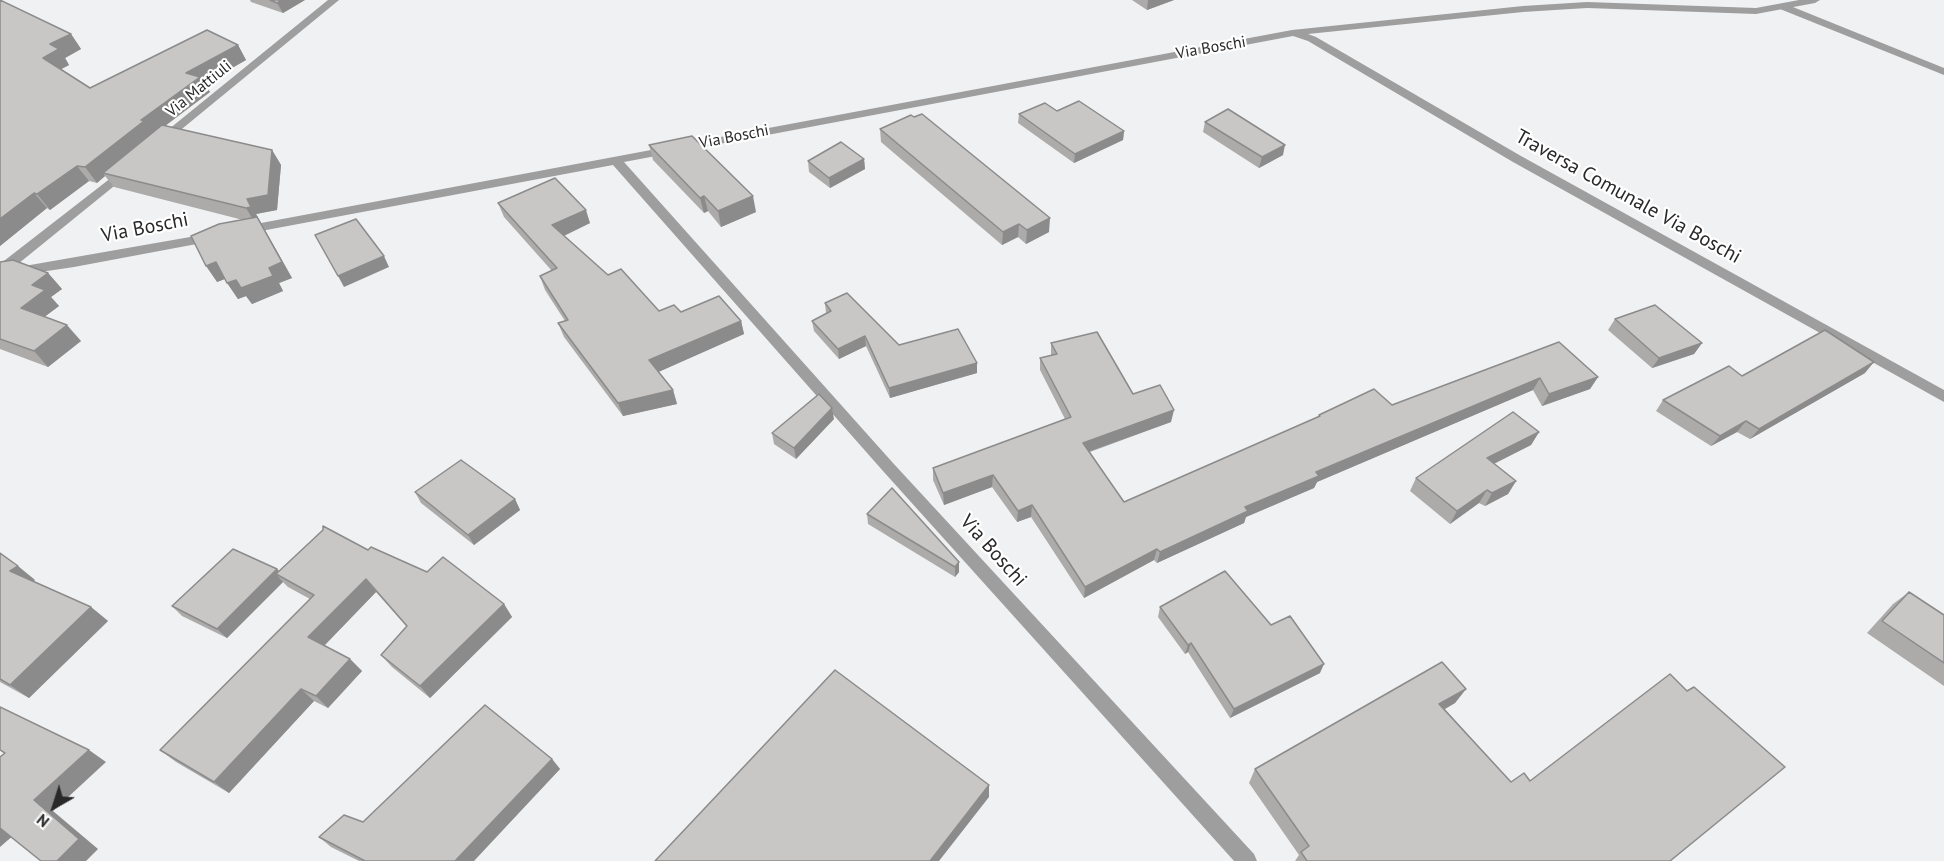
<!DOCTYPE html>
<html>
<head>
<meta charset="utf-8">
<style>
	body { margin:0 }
	#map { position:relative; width:1944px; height:861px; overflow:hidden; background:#f0f1f2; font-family:"PT Sans",sans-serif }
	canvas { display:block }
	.north { position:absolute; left:24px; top:777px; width:60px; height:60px; -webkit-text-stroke:4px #fff; paint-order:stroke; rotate:219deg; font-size:16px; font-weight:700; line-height:24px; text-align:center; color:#292929 }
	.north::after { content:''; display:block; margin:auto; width:21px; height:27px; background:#292929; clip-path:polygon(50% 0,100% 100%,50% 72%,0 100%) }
</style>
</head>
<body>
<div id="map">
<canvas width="1944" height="861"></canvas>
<div class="north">N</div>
</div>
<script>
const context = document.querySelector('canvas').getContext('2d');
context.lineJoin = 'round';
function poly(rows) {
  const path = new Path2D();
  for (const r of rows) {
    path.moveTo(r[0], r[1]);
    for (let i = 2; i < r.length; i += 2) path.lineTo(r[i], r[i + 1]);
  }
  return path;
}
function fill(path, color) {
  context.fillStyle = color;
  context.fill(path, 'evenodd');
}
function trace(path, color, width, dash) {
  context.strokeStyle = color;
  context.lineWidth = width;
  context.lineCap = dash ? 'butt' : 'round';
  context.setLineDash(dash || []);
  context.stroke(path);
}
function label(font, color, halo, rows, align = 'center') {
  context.font = font + ' "PT Sans",sans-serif';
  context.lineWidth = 4.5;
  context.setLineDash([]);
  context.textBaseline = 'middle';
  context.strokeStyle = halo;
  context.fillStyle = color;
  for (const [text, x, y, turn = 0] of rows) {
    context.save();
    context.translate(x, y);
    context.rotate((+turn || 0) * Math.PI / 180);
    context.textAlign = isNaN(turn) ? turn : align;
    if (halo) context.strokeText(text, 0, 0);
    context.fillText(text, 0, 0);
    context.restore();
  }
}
const lane = poly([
	[1780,5,1788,5,1944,68,1944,75,1780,9,1780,5]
]);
const street = poly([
	[328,0,339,0,166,142,158,142,158,138,328,0],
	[1799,0,1820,0,1815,3,1756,14,1587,8,1523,12,1308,34,1316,37,1521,156,1944,390,1944,402,1513,162,1308,41,1293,36,624,162,893,463,1254,854,1257,861,1234,861,883,471,613,165,245,234,239,230,245,226,1292,30,1523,6,1587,2,1756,8,1799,0],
	[125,167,131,171,129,174,13,268,213,233,218,234,219,237,218,240,74,267,0,278,0,264,125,167]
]);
const wall = poly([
	[0,0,71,34,81,49,65,58,69,65,61,69,90,88,238,45,246,60,204,84,210,92,164,126,272,150,281,165,277,210,256,214,292,278,279,283,283,291,252,304,246,296,238,299,225,279,217,282,243,220,114,187,105,176,97,183,89,181,50,210,47,208,0,246],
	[250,0,305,0,283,13,251,2],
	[1132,0,1174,0,1147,10],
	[1057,111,1124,131,1123,140,1074,163,1018,123,1019,114],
	[1205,122,1283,155,1259,168,1203,132],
	[880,129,1049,232,1026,244,1018,237,1002,245,881,142],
	[649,145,756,212,721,227,708,211,704,213,653,160],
	[864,159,865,169,830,188,809,172,808,161],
	[498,203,590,223,564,236,608,275,659,311,681,312,741,321,744,334,658,372,673,390,677,404,623,416,564,337,558,323,565,321,545,290,540,276,552,271,504,217],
	[0,262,48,273,62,289,51,297,59,306,44,317,81,341,48,367,0,349],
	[825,303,899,345,977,373,890,398,866,346,839,359,814,331,812,321,826,313],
	[1615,319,1702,343,1694,354,1652,368,1608,330],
	[1559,342,1598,377,1590,389,1542,406,1533,390,1317,482,1314,488,1246,517,1244,523,1157,563,1154,560,1084,598,1031,517,1017,522,992,487,944,505,933,480,933,468,1065,419,1040,370,1040,358,1051,356,1051,343,1133,394,1171,422,1090,452,1124,502,1318,417,1319,415,1392,405],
	[1865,373,1750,439,1737,432,1711,446,1656,411,1663,400,1742,376],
	[834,419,796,459,774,444,772,433],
	[1539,432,1531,445,1494,464,1516,481,1508,494,1485,506,1479,503,1450,524,1410,491,1416,478],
	[415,492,515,499,520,510,474,545,421,503],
	[867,514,959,562,959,572,955,577,868,524],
	[368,550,427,572,504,604,512,617,430,698,392,667,381,655,407,627,376,592,324,646,350,659,362,671,328,708,314,701,229,793,176,762,160,750,310,599,288,587,283,582,227,638,182,616,172,606,277,569,279,571],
	[0,553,35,580,33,581,91,607,108,621,29,698,0,682],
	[1909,592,1944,615,1944,686,1867,633,1893,604],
	[1160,607,1271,625,1320,673,1230,718,1188,652,1185,654,1158,617],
	[1466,689,1455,703,1445,709,1511,782,1530,781,1670,861,1295,861,1299,855,1249,783,1255,769],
	[552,759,560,769,473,861,359,861,331,847,319,837]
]);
const shadedWall = poly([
	[282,0,305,0,283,13,277,3],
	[1148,0,1174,0,1147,10],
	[71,34,81,49,65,58,69,65,54,73,43,58,50,44],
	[238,45,246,60,204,84,210,92,103,173,105,176,97,183,85,167,141,120,186,73],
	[1124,131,1123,140,1074,163,1075,154],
	[1285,145,1283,155,1259,168,1262,157],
	[272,150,281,165,277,210,256,214,292,278,279,283,283,291,252,304,246,296,238,299,227,283,269,268,255,223,246,208,247,199],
	[864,159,865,169,830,188,829,178],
	[77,166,89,181,50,210,37,194],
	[34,193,47,208,0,246,0,219],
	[704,196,708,211,704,213,700,198],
	[753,196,756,212,721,227,718,211],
	[586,210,590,223,557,239,552,225],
	[1050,218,1049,232,1026,244,1027,230],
	[1019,224,1018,237,1002,245,1003,232],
	[384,256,389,267,344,287,338,276],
	[216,262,227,278,217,282,206,266],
	[48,273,62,289,51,297,59,306,35,324,21,308,32,285],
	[741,321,744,334,654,374,649,360],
	[67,325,81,341,48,367,34,351],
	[865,336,866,346,839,359,838,349],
	[1702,343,1694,354,1652,368,1659,358],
	[1874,362,1865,373,1750,439,1759,429],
	[977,363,977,373,890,398,889,388],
	[1598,377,1590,389,1542,406,1549,394],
	[1540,378,1533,390,1317,482,1314,488,1246,517,1244,523,1157,563,1160,552,1245,507,1316,472],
	[673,390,677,404,623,416,618,403],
	[832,408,834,419,796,459,794,448],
	[1174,410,1171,422,1082,454,1083,443],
	[1746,421,1737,432,1711,446,1720,436],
	[1539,432,1531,445,1479,471,1487,458],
	[993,475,992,487,944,505,943,493],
	[1516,481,1508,494,1485,506,1492,493],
	[1487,490,1479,503,1450,524,1457,511],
	[515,499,520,510,474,545,468,535],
	[1032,505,1031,517,1017,522,1018,511],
	[1157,549,1154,560,1084,598,1085,587],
	[959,562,959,572,955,577,955,567],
	[18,566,35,580,28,586,10,571],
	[277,569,286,579,276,574,283,582,227,638,217,629],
	[366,579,376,592,320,650,308,637],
	[504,604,512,617,430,698,420,686],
	[91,607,108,621,29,698,10,685],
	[1191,643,1188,652,1185,654,1188,645],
	[350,659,362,671,328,708,316,696],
	[1324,664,1320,673,1230,718,1234,709],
	[301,689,314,701,229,793,214,782],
	[1466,689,1455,703,1429,718,1439,704],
	[89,750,106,762,53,811,98,849,86,861,57,861,34,800],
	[552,759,560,769,474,861,455,861],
	[989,785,989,797,939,861,930,861],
	[0,826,15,834,0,847]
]);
const building = poly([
	[0,0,71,34,50,44,59,49,43,58,90,88,207,30,238,45,186,73,200,77,141,120,144,121,85,167,77,166,37,194,34,193,0,219,0,0],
	[270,0,282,0,277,3,270,0],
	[1079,101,1124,131,1075,154,1019,114,1045,103,1057,111,1079,101],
	[1228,109,1285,145,1262,157,1205,122,1228,109],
	[922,114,1050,218,1027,230,1019,224,1003,232,880,129,911,115,914,117,922,114],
	[162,125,272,150,268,195,247,199,251,207,246,208,103,173,162,125],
	[692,136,753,196,718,211,704,196,700,198,649,145,692,136],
	[841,142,864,159,829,178,808,161,841,142],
	[555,178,586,210,552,225,608,275,621,269,659,311,674,305,681,312,719,296,741,321,649,360,673,390,618,403,558,323,568,320,540,276,557,268,498,203,555,178],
	[257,217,282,262,269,268,273,276,241,288,236,280,227,283,216,262,206,266,191,236,219,224,257,217],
	[356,219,384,256,338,276,315,235,356,219],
	[13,260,48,273,32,285,45,290,21,308,67,325,34,351,0,339,0,262,13,260],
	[847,293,899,345,958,329,977,363,889,388,865,336,838,349,812,321,831,311,825,303,847,293],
	[1655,305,1702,343,1659,358,1615,319,1655,305],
	[1825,330,1874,362,1759,429,1746,421,1720,436,1663,400,1729,366,1742,376,1825,330],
	[1097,332,1133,394,1160,385,1174,410,1083,443,1124,502,1320,416,1319,415,1374,389,1392,405,1559,342,1598,377,1549,394,1540,378,1316,472,1319,476,1245,507,1248,511,1160,552,1157,549,1085,587,1032,505,1018,511,993,475,943,493,933,468,1071,417,1040,358,1057,354,1051,343,1097,332],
	[819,394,832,408,794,448,772,433,819,394],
	[1513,412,1539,432,1487,458,1516,481,1492,493,1487,490,1457,511,1416,478,1513,412],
	[461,460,515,499,468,535,415,492,461,460],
	[892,488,959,562,955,567,867,514,892,488],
	[323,526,368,550,371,547,427,572,443,557,504,604,420,686,381,655,407,626,366,579,308,637,350,659,316,696,301,689,214,782,160,750,314,595,276,574,323,530,323,526],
	[233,549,277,569,217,629,172,606,233,549],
	[0,553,18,566,10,571,91,607,10,685,0,679,0,553],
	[1225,571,1271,625,1290,616,1324,664,1234,709,1191,643,1188,645,1160,607,1225,571],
	[1909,592,1944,615,1944,663,1882,621,1909,592],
	[1442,662,1466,689,1439,704,1511,782,1524,773,1530,781,1670,674,1687,691,1694,687,1785,767,1670,861,1307,861,1301,852,1309,846,1255,769,1442,662],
	[835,670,989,785,930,861,655,861,835,670],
	[485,705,552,759,455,861,365,861,319,837,344,815,363,822,485,705],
	[0,707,89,750,34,800,79,839,57,861,41,861,0,828,0,757,5,753,0,750,0,707]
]);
const farStreetnames = [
	["Via Boschi",1211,48,-10],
	["Via Mattiuli",199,89,-39],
	["Via Boschi",734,137,-11]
];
const streetNames = [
	["Traversa Comunale Via Boschi",1628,197,29],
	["Via Boschi",145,228,-11],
	["Via Boschi",993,551,48]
];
fill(lane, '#9e9e9f');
fill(street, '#9e9e9f');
fill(wall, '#acabaa');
fill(shadedWall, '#8c8b8b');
fill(building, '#c8c7c6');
trace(building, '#8c8b8b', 1.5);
label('16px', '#292929', '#fff', farStreetnames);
label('20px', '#292929', '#fff', streetNames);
</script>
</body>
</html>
